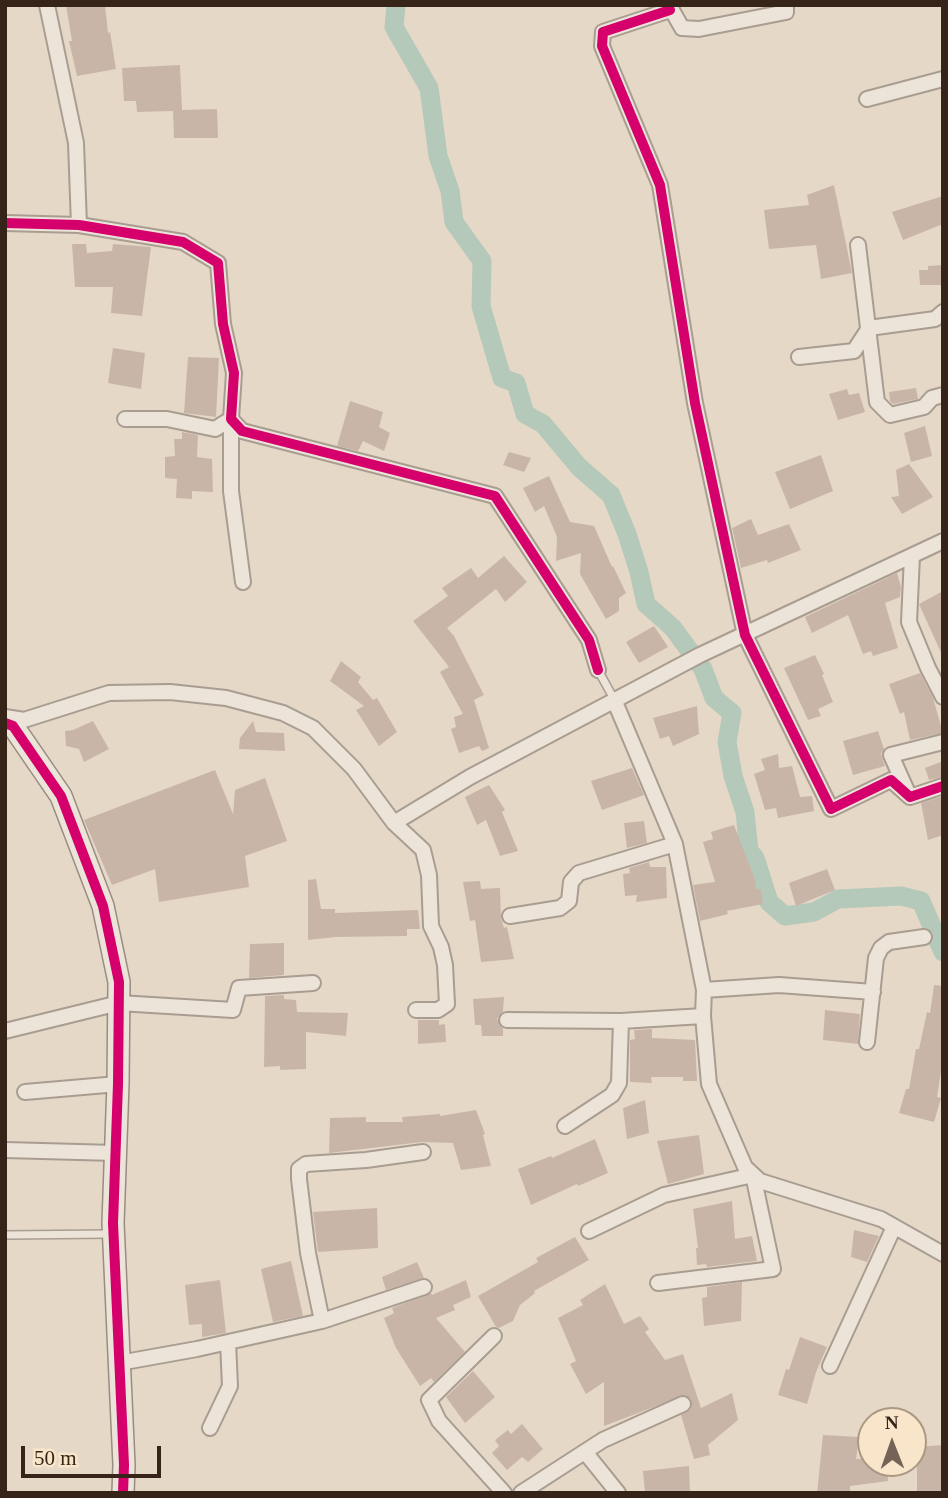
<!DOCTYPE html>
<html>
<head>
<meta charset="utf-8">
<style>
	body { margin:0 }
	#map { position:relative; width:948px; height:1498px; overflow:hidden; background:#e5d8c7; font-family:"Times New Roman",serif }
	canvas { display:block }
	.frame { position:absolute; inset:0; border:7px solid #372419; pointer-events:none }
	.north { position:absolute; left:857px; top:1407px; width:70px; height:70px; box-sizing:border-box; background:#f9e5ca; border:2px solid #ab9883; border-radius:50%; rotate:359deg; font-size:19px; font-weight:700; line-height:28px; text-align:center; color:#372419 }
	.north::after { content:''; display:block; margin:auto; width:24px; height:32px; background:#746356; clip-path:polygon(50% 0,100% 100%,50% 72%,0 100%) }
	.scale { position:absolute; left:21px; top:1446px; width:140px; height:32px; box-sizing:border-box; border:4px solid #372419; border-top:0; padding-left:9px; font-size:21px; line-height:24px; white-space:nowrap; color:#372419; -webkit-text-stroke:5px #f9e5ca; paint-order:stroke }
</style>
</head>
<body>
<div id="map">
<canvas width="948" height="1498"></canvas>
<div class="frame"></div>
<div class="north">N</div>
<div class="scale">50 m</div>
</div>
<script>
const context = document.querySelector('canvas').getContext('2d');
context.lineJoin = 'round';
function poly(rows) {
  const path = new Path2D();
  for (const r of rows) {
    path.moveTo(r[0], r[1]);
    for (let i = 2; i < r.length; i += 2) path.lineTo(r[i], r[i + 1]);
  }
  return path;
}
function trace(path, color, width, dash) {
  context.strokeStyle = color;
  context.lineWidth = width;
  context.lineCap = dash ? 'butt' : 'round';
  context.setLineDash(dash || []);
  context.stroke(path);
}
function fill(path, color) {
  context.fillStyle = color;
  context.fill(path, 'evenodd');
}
const canal = poly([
	[396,5,394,27,429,88,438,156,450,191,454,222,482,261,481,306,502,378,516,383,525,414,543,424,579,467,611,495,627,534,639,572,646,604,673,628,703,669,714,698,732,713,727,742,733,776,745,812,749,851,755,858,769,902,785,916,814,912,838,899,901,896,921,901,943,952]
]);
const building = poly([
	[66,5,105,5,108,33,110,32,116,69,77,76,69,41,72,41],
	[180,65,182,110,217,109,218,138,174,138,173,111,137,112,136,101,124,101,122,68],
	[834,185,852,273,821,279,816,245,769,249,764,210,809,205,807,195],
	[943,196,943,224,903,240,892,212],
	[72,244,86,244,87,253,112,251,113,244,151,247,142,316,111,313,113,287,75,287],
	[943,265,943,285,920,285,919,270,928,270,928,266],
	[113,348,145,353,141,389,108,383],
	[188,357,219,358,216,417,184,413],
	[916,388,918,399,893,404,890,401,889,392],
	[847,389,849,395,859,393,865,412,838,420,829,394],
	[350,401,383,412,379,427,390,433,384,451,363,441,358,451,337,446],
	[925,426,932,456,911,462,904,433],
	[182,432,198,435,197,457,212,459,213,492,192,491,192,499,176,498,177,479,165,478,165,457,175,456,174,439,182,439],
	[509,452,531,458,524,472,503,465],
	[821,455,833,491,790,509,775,472],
	[909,464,933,497,902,514,891,497,899,496,896,470],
	[549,476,570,522,594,526,612,567,613,566,626,593,619,598,619,611,606,619,580,574,581,553,556,561,557,537,544,506,535,512,523,488],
	[751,519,758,535,789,524,801,550,768,563,767,560,741,568,732,528],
	[504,556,527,582,505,602,496,589,447,628,454,636,484,695,474,700,489,748,482,751,479,746,459,753,451,729,456,727,454,717,463,714,440,672,449,667,413,621,448,596,442,588,471,568,478,578],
	[897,573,901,587,900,597,885,603,898,648,873,656,871,651,863,654,848,615,812,633,805,617],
	[943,591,943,657,919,604],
	[654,626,668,647,639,663,626,642],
	[815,655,824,674,822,675,833,702,818,709,821,716,808,720,784,668],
	[341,661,361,677,358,682,373,700,377,698,397,732,379,746,356,710,364,706,330,681],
	[920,673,933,698,943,733,910,740,904,712,900,714,889,684],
	[697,706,699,734,673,746,669,736,660,739,653,718],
	[93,721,109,749,84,762,79,749,66,746,65,731,73,730],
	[253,721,256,732,284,733,285,751,239,749,240,738],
	[878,731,884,749,881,754,885,766,853,775,843,741],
	[778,754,779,768,792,766,800,797,812,796,814,811,778,818,776,808,765,810,754,774,765,770,761,759],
	[943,761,943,777,929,780,925,768],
	[632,768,644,795,602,810,591,781],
	[215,770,233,814,235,790,265,778,287,841,245,856,249,887,159,902,155,869,112,885,84,820],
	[489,785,505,810,502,812,518,851,500,856,486,820,477,825,465,797],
	[943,796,943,835,928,840,921,803],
	[644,821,647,843,627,848,624,823],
	[734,825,755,880,756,890,761,889,763,904,727,911,728,914,700,921,693,885,715,882,703,842,713,839,711,832],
	[649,862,650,867,666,867,667,898,636,902,637,895,625,896,623,874,630,873,629,868],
	[827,869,835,890,796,906,789,883],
	[316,879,321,909,335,909,335,913,418,910,420,929,407,929,407,936,336,937,308,940,308,880],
	[480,881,481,889,500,888,501,918,504,928,507,927,514,959,481,962,475,920,470,921,463,882],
	[284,943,284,975,249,978,250,944],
	[934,985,943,986,943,1059,937,1097,941,1098,934,1122,899,1113,906,1089,909,1089,916,1049,919,1049,927,1012,930,1013],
	[284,995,284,999,296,1000,297,1012,348,1013,346,1036,306,1032,306,1069,280,1070,280,1066,264,1067,265,996],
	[504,997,503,1011,497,1019,503,1029,503,1036,482,1036,481,1025,475,1025,473,999],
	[825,1010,860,1014,858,1044,823,1040],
	[418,1020,439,1020,439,1025,445,1024,446,1042,418,1044],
	[652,1029,652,1038,695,1040,697,1081,683,1081,683,1077,651,1077,652,1083,630,1082,630,1040,635,1039,634,1030],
	[645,1100,649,1133,627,1139,623,1108],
	[476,1110,485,1134,483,1135,491,1166,461,1170,453,1143,422,1142,329,1153,330,1118,366,1117,366,1122,403,1122,402,1117,440,1114,440,1116],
	[699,1135,704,1174,668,1184,657,1141],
	[595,1139,608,1173,578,1186,577,1184,531,1205,518,1169,551,1156,552,1158],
	[732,1201,735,1239,752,1236,757,1261,707,1267,706,1264,697,1265,696,1248,698,1248,693,1209],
	[377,1208,378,1248,318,1252,313,1212],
	[854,1230,879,1236,867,1262,851,1257],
	[575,1237,589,1260,534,1291,535,1293,520,1305,513,1321,499,1328,496,1327,478,1296,538,1262,536,1258],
	[291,1261,303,1316,273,1322,261,1269],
	[417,1262,424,1278,386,1290,382,1277],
	[220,1280,226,1333,202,1337,202,1324,189,1325,185,1285],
	[466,1280,471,1297,453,1305,455,1310,436,1318,465,1352,434,1382,431,1378,420,1386,396,1348,384,1318,394,1313,392,1308,431,1293,432,1295],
	[742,1282,741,1321,704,1326,702,1298,707,1297,707,1287],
	[605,1284,624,1324,640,1316,649,1329,645,1332,665,1360,683,1354,701,1408,732,1393,738,1420,708,1445,710,1455,694,1459,681,1415,690,1410,692,1406,691,1399,685,1395,604,1426,604,1382,586,1394,570,1364,576,1361,558,1318,583,1305,580,1300],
	[800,1337,827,1347,816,1372,807,1404,778,1395,786,1369,789,1370],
	[473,1371,495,1397,465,1423,446,1397],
	[522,1424,543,1449,528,1462,522,1457,507,1470,492,1453,499,1446,495,1440,508,1430,511,1434],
	[823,1435,859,1437,856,1459,871,1458,871,1463,887,1463,888,1481,850,1486,850,1493,817,1493],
	[943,1445,943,1493,917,1493,917,1447],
	[689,1466,690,1493,645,1493,643,1471]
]);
const lane = poly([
	[598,670,615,701],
	[5,1235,110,1234]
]);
const street = poly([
	[47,5,76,143,79,225],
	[669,5,682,28,699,29,786,12,786,5],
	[670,10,603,32,602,46,660,185,695,403,745,635,831,809,891,780,910,797,943,786],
	[867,99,943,79],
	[5,223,79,225,183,242,218,263,223,324,234,373,231,419,242,431,495,496,589,640,598,670],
	[858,245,877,402,890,415,924,407,932,398,943,395],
	[799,357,854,351,869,328,935,319,943,312],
	[125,419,167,419,215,429,231,419],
	[231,419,231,491,243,582],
	[912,556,909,622,928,668,943,697],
	[615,702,675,844,704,990,703,1016,709,1084,745,1167,760,1181,881,1219,943,1254],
	[5,717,24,720,109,693,170,692,226,698,283,713,313,728,354,769,394,823,423,850,429,875,431,926,441,947,445,965,447,1004,438,1010,416,1010],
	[907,791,891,755,943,742],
	[394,823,470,777,700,655,943,541],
	[510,916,560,908,569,901,571,882,579,873,675,844],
	[704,990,779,985,873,992],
	[507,1020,621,1021,703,1016],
	[5,1031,119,1003,233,1010,239,988,313,983],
	[867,1042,876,958,881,948,889,942,924,937],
	[25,1092,118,1084],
	[565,1126,612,1095,619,1083,621,1021],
	[5,1150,115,1153],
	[589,1231,664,1195,753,1175,773,1269,658,1283],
	[322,1321,308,1253,299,1179,299,1169,306,1164,366,1160,423,1152],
	[494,1336,429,1400,439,1421,504,1493],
	[119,1363,197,1349,322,1321,424,1287],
	[830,1366,894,1227],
	[210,1428,230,1386,228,1342],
	[585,1452,618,1493],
	[521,1493,603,1440,683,1404]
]);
const secondary = poly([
	[5,723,13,726,61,796,103,906,119,982,118,1084,113,1223,124,1465,123,1493]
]);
const cycleway = poly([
	[670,10,603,32,602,46,660,185,695,403,745,635,831,809,891,780,910,797,943,786],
	[5,223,79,225,183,242,218,263,223,324,234,373,231,419,242,431,495,496,589,640,598,670],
	[5,723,13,726,61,796,103,906,119,982,118,1084,113,1223,124,1465,123,1493]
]);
trace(canal, '#b4c9b9', 19);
fill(building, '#c9b5a8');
trace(lane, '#a99d91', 10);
trace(street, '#a99d91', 18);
trace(secondary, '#998c81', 24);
trace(lane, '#ece4d9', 7);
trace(street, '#ece4d9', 14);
trace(secondary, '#ece4d9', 21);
trace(cycleway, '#d6006c', 10);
</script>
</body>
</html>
